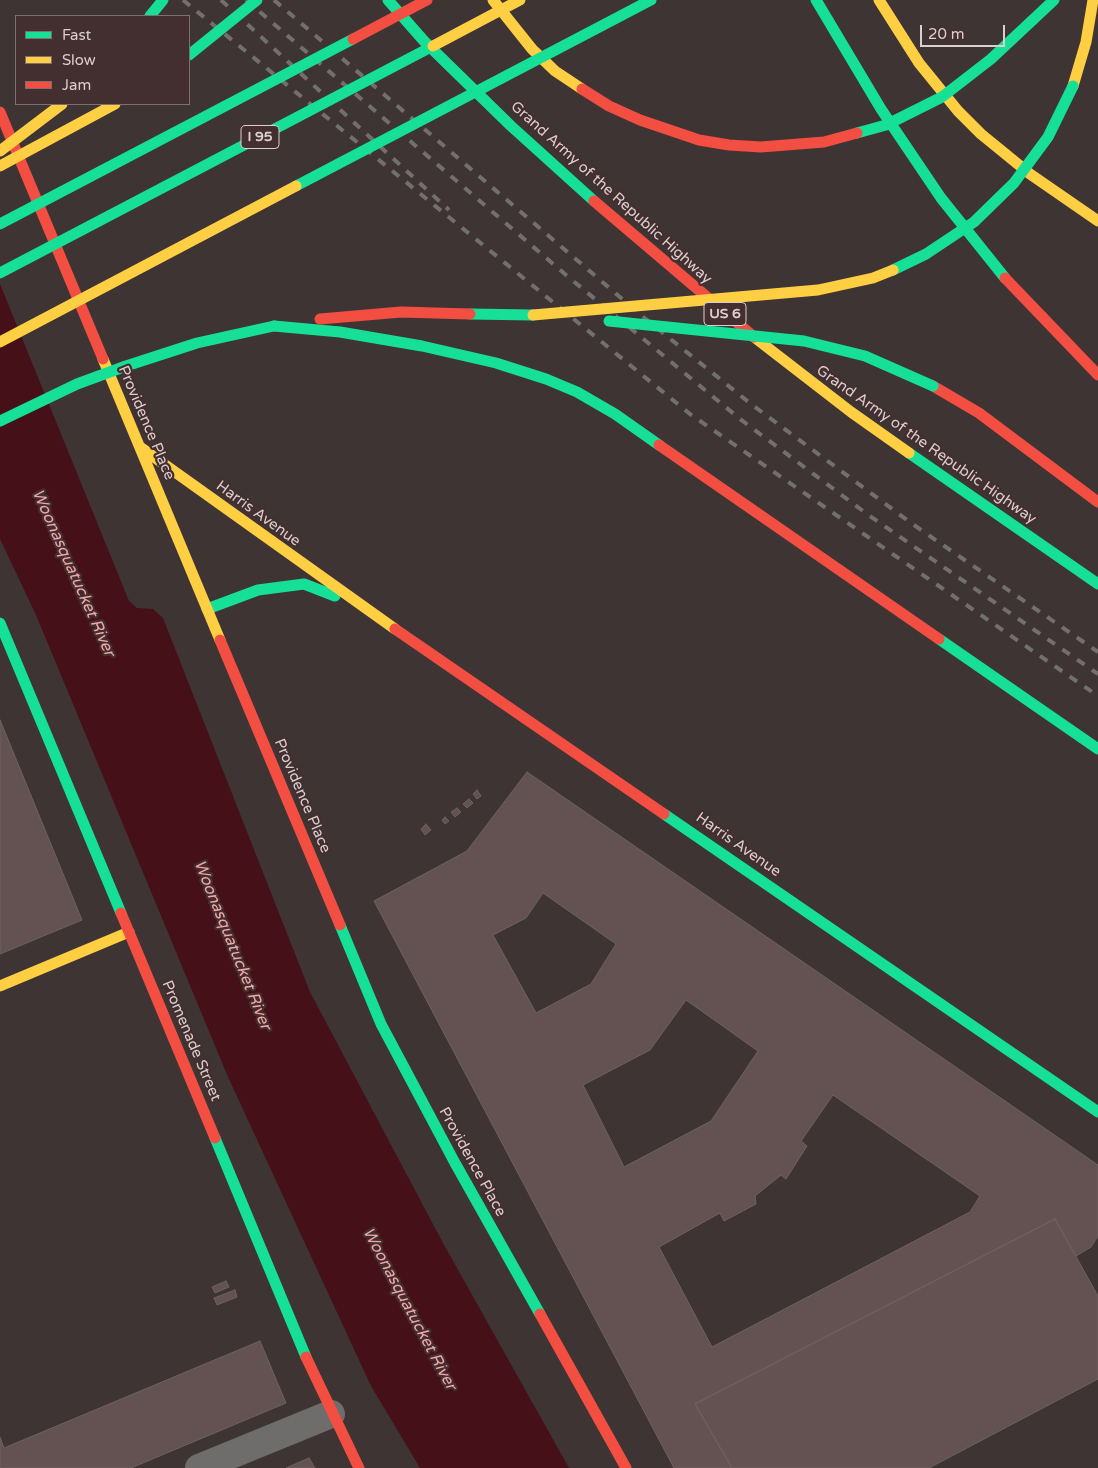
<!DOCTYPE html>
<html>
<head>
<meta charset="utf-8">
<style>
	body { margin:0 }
	#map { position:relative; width:1098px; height:1468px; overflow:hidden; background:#3f3434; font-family:"Varela Round",sans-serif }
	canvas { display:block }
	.legend { position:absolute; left:15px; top:15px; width:175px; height:90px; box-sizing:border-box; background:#442f30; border:1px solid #816f6f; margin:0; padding:6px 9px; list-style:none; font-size:15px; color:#dccece }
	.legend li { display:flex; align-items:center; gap:10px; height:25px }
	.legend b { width:25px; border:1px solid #816f6f }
	.scale { position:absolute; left:920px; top:25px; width:85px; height:22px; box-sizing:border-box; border:2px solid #dccece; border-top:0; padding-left:6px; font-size:15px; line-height:18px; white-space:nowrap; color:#dccece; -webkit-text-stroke:4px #442f30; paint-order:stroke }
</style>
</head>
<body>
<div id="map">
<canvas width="1098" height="1468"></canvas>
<ul class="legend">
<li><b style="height:6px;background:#16e098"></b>Fast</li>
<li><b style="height:6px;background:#ffcf43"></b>Slow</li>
<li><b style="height:6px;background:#f24e42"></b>Jam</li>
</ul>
<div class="scale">20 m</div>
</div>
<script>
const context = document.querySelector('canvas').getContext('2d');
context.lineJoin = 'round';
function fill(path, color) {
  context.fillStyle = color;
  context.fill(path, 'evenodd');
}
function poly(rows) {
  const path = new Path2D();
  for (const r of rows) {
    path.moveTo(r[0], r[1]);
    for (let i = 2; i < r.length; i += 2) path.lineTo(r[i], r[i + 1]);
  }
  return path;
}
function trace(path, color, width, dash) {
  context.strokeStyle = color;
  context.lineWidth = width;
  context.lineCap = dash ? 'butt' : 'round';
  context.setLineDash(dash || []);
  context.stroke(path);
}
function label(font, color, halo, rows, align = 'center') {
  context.font = font + ' "Varela Round",sans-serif';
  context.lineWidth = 4.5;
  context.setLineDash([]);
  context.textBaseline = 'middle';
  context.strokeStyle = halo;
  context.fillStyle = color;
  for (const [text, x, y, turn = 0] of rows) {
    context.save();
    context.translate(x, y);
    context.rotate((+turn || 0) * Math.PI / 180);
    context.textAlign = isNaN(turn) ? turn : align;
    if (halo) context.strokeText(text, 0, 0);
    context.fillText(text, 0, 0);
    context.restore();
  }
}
const water = poly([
	[0,284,129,601,137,608,153,609,163,618,310,992,443,1243,569,1468,420,1468,371,1386,228,1077,36,615,0,539]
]);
const building = poly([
	[0,720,82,920,0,954,0,720],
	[527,772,1098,1165,1098,1236,1091,1247,1076,1256,1055,1219,695,1404,732,1468,674,1468,374,901,467,851,527,772],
	[543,893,616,944,591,984,536,1013,493,935,526,918,543,893],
	[686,1000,758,1051,711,1121,624,1167,583,1085,650,1050,686,1000],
	[833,1095,980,1196,970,1212,712,1347,659,1247,720,1213,724,1221,756,1204,755,1196,781,1175,786,1179,807,1146,801,1141,833,1095],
	[477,790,481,796,477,799,473,794,477,790],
	[469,799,473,803,467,808,463,804,469,799],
	[457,808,461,812,455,817,451,812,457,808],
	[445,817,449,821,445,824,442,820,445,817],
	[426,824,431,830,425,835,421,829,426,824],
	[1055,1219,1098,1296,1098,1379,929,1468,732,1468,695,1404,1055,1219],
	[226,1281,229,1287,215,1293,212,1287,226,1281],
	[235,1290,237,1297,217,1305,214,1298,235,1290],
	[260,1341,286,1403,131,1468,0,1468,0,1437,4,1448,260,1341],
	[309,1458,315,1468,286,1468,309,1458]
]);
const street = poly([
	[199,1468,331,1414]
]);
const fast = poly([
	[388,0,424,41,511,126,594,201],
	[816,0,881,109,941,198,1005,278],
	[150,16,163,0],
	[470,314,533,315],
	[274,326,340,332,422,346,496,363,546,379,577,392,615,414,659,445],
	[909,453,1098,584],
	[207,609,258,590,304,584,335,596],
	[0,623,121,913],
	[939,639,1098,749],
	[664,814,1098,1112],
	[340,925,381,1024,455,1163,540,1314],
	[215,1138,306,1357]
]);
const slow = poly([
	[493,0,532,49,555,71,582,89],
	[879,0,919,63,958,111,981,134,1030,174,1098,221],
	[1073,86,1086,42,1093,0],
	[754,337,851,412,909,453],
	[103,359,220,640],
	[140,447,395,629],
	[0,986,129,932]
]);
const jam = poly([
	[0,112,103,359],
	[594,201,754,337],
	[1005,278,1098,375],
	[320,319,401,312,470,314],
	[933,386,979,413,1098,502],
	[659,445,939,639],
	[395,629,664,814],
	[220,640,340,925],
	[121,913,215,1138],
	[540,1314,626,1468],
	[306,1357,359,1468]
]);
const rail = poly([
	[183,0,690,414,1098,696],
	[221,0,449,210],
	[246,0,566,275,740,419,867,514,1098,674],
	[274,0,642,316,751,404,911,523,1098,652]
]);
const fastBridge = poly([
	[189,55,257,0],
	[857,133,886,125,942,97,991,59,1054,0],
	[296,186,651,0],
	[0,224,353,39],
	[893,270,926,254,974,222,1014,183,1048,137,1073,86],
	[0,273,433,46],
	[609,321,804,341,865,356,933,386],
	[0,421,77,384,126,366,197,343,274,326]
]);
const slowBridge = poly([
	[433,46,520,0],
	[0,151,62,104],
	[0,166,115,104],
	[533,315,818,290,873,278,893,270],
	[0,342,296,186]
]);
const jamBridge = poly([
	[353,39,427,0],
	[582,89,609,106,640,120,699,140,729,145,761,147,824,142,857,133]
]);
const shields = [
	[260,137,38],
	[725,314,42]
];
const shieldNames = [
	["I 95",260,137],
	["US 6",725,314]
];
const streetNames = [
	["Grand Army of the Republic Highway",611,193,42],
	["Providence Place",146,423,67],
	["Grand Army of the Republic Highway",926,445,35],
	["Harris Avenue",258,514,36],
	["Providence Place",302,796,67],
	["Harris Avenue",738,845,35],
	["Promenade Street",191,1041,67],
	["Providence Place",472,1162,61]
];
const waterNames = [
	["Woonasquatucket River",73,573,66],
	["Woonasquatucket River",232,945,68],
	["Woonasquatucket River",409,1309,62]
];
fill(water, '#451017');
fill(building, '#645253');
trace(building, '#6c6262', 1);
trace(street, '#6e6d6c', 28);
trace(fast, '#16e098', 11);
trace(slow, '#ffcf43', 11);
trace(jam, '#f24e42', 11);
trace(rail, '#72706f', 4, [9, 9]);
trace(fastBridge, '#16e098', 11);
trace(slowBridge, '#ffcf43', 11);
trace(jamBridge, '#f24e42', 11);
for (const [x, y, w] of shields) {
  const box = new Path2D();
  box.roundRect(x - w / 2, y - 11.5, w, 23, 4);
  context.fillStyle = '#442f30';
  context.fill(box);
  trace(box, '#dccece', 1);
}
label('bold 14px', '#dccece', null, shieldNames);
label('15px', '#dccece', '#442f30', streetNames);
label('italic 16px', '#f5a6a8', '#442f30', waterNames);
</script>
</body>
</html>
